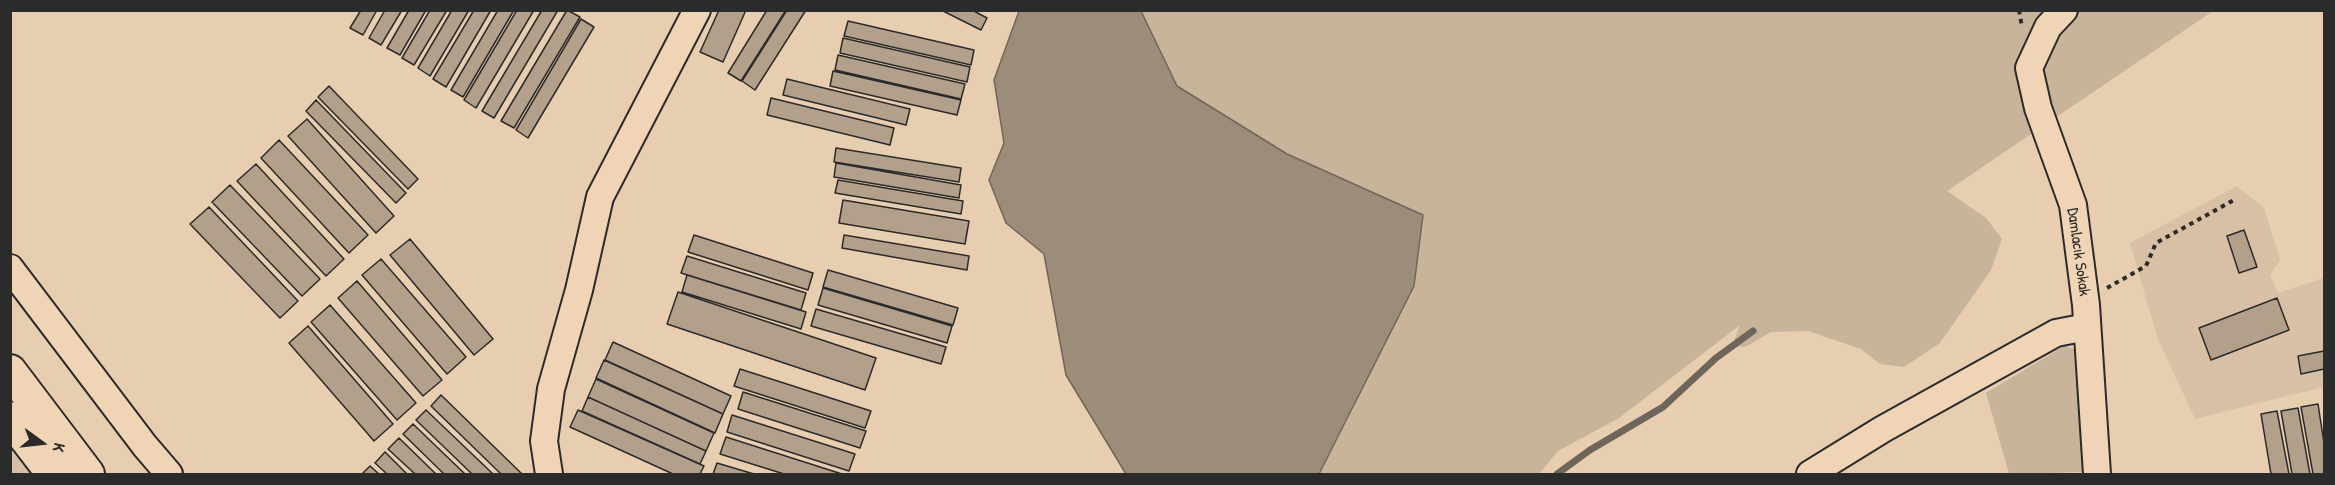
<!DOCTYPE html>
<html>
<head>
<meta charset="utf-8">
<style>
	body { margin:0 }
	#map { position:relative; width:2335px; height:485px; overflow:hidden; background:#e7ceb0; font-family:"Patrick Hand",sans-serif }
	canvas { display:block }
	.frame { position:absolute; inset:0; border:12px solid #2b2b2b; pointer-events:none }
	.north { position:absolute; left:12px; top:413px; width:60px; height:60px; -webkit-text-stroke:4px #efd5b6; paint-order:stroke; rotate:105deg; font-size:16px; font-weight:700; line-height:24px; text-align:center; color:#2b2b2b }
	.north::after { content:''; display:block; margin:auto; width:21px; height:27px; background:#2b2b2b; clip-path:polygon(50% 0,100% 100%,50% 72%,0 100%) }
</style>
</head>
<body>
<div id="map">
<canvas width="2335" height="485"></canvas>
<div class="frame"></div>
<div class="north">K</div>
</div>
<script>
const context = document.querySelector('canvas').getContext('2d');
context.lineJoin = 'round';
function fill(path, color) {
  context.fillStyle = color;
  context.fill(path, 'evenodd');
}
function poly(rows) {
  const path = new Path2D();
  for (const r of rows) {
    path.moveTo(r[0], r[1]);
    for (let i = 2; i < r.length; i += 2) path.lineTo(r[i], r[i + 1]);
  }
  return path;
}
function trace(path, color, width, dash) {
  context.strokeStyle = color;
  context.lineWidth = width;
  context.lineCap = dash ? 'butt' : 'round';
  context.setLineDash(dash || []);
  context.stroke(path);
}
function label(font, color, halo, rows, align = 'center') {
  context.font = font + ' "Patrick Hand",sans-serif';
  context.lineWidth = 4.5;
  context.setLineDash([]);
  context.textBaseline = 'middle';
  context.strokeStyle = halo;
  context.fillStyle = color;
  for (const [text, x, y, turn = 0] of rows) {
    context.save();
    context.translate(x, y);
    context.rotate((+turn || 0) * Math.PI / 180);
    context.textAlign = isNaN(turn) ? turn : align;
    if (halo) context.strokeText(text, 0, 0);
    context.fillText(text, 0, 0);
    context.restore();
  }
}
const built = poly([
	[2237,186,2264,208,2280,260,2270,275,2278,293,2324,278,2324,387,2195,419,2158,339,2130,243],
	[11,447,31,474,11,474]
]);
const green = poly([
	[1141,11,2213,11,1947,191,1986,218,2002,239,1991,270,1940,343,1904,367,1880,364,1861,349,1808,331,1771,332,1745,347,1732,346,1740,325,1619,418,1558,451,1539,474,1319,474,1354,407,1287,154,1177,86],
	[2064,346,2077,350,2084,472,2009,474,1986,393]
]);
const water = poly([
	[1019,11,1141,11,1177,86,1287,154,1423,215,1414,286,1319,474,1126,474,1066,375,1044,254,1006,223,989,180,1004,143,994,80,1019,11]
]);
const stream = poly([
	[1557,474,1590,450,1663,407,1716,358,1753,331]
]);
const building = poly([
	[361,10,377,10,363,35,350,28,361,10],
	[385,10,402,10,381,45,369,38,385,10],
	[409,10,426,10,400,55,387,48,409,10],
	[430,10,447,10,414,65,402,58,430,10],
	[452,10,469,10,430,76,418,68,452,10],
	[474,10,491,10,446,87,433,79,474,10],
	[498,10,514,10,463,97,451,90,498,10],
	[517,10,534,10,476,108,464,100,517,10],
	[542,10,558,10,494,118,482,111,542,10],
	[567,10,580,17,514,128,501,121,567,10],
	[719,10,746,10,723,62,700,52,719,10],
	[767,10,786,10,741,81,728,73,767,10],
	[787,10,806,10,755,90,742,81,787,10],
	[941,10,972,10,987,18,981,30,941,10],
	[581,19,594,27,528,138,516,130,581,19],
	[848,21,974,50,971,65,844,36,848,21],
	[843,38,970,67,967,82,840,53,843,38],
	[838,55,965,84,961,99,835,70,838,55],
	[833,71,961,100,957,115,830,86,833,71],
	[787,79,910,109,906,125,783,95,787,79],
	[329,86,418,179,408,189,318,97,329,86],
	[771,98,894,128,890,145,767,115,771,98],
	[316,100,406,193,396,203,306,111,316,100],
	[307,119,394,216,376,233,288,136,307,119],
	[279,140,368,235,349,253,261,158,279,140],
	[836,148,961,168,959,182,834,162,836,148],
	[836,163,961,185,959,198,834,177,836,163],
	[256,164,344,259,326,276,237,181,256,164],
	[838,180,963,201,961,214,835,193,838,180],
	[230,185,320,279,302,296,212,202,230,185],
	[843,200,969,221,965,244,839,223,843,200],
	[209,207,298,301,280,318,190,224,209,207],
	[2244,230,2257,267,2239,273,2227,236,2244,230],
	[694,235,813,273,808,290,688,252,694,235],
	[844,235,969,256,967,270,842,248,844,235],
	[410,239,493,339,474,355,390,255,410,239],
	[687,256,806,293,801,310,681,273,687,256],
	[381,259,466,357,447,374,362,275,381,259],
	[828,270,958,308,953,325,823,287,828,270],
	[687,275,806,312,801,329,682,292,687,275],
	[357,281,442,380,423,396,338,298,357,281],
	[823,288,952,326,947,343,818,305,823,288],
	[678,292,876,358,865,390,667,324,678,292],
	[2277,298,2289,330,2211,360,2199,328,2277,298],
	[330,305,416,403,397,420,311,322,330,305],
	[816,309,946,347,941,364,811,326,816,309],
	[308,326,393,424,374,441,289,343,308,326],
	[613,342,731,396,723,414,605,360,613,342],
	[2324,351,2324,369,2301,374,2298,356,2324,351],
	[604,360,723,414,715,433,596,378,604,360],
	[740,369,871,411,865,428,734,386,740,369],
	[596,379,714,433,706,451,588,397,596,379],
	[743,392,866,431,860,448,738,409,743,392],
	[441,395,522,474,501,474,431,406,441,395],
	[588,397,706,451,700,464,582,411,588,397],
	[2318,404,2324,443,2324,474,2313,474,2301,407,2318,404],
	[2298,408,2310,474,2292,474,2281,411,2298,408],
	[426,410,493,474,472,474,416,420,426,410],
	[578,410,704,466,700,474,673,474,570,427,578,410],
	[2277,411,2289,474,2271,474,2261,414,2277,411],
	[732,415,855,454,849,471,727,432,732,415],
	[413,424,465,474,444,474,403,434,413,424],
	[726,437,842,474,784,474,720,454,726,437],
	[399,438,436,474,415,474,388,449,399,438],
	[385,452,407,474,387,474,375,463,385,452],
	[717,463,754,474,713,474,717,463],
	[370,466,379,474,362,474,370,466]
]);
const path = poly([
	[2019,10,2022,27],
	[2107,288,2146,266,2156,243,2234,200]
]);
const minor = poly([
	[2064,10,2048,27,2029,68,2038,108,2073,205,2086,305,2097,474],
	[10,268,145,446,169,474],
	[549,474,544,441,551,389,579,290,600,197,697,10],
	[1810,474,1883,429,2056,333,2087,327]
]);
const major = poly([
	[10,371,88,474],
	[10,418,53,474]
]);
const streetNames = [
	["Damlacık Sokak",2078,252,82]
];
fill(built, '#d7c0a5');
fill(green, '#c8b39b');
fill(water, '#9c8d7b');
trace(water, '#6f665b', 1.5);
trace(stream, '#6f665b', 7);
fill(building, '#b2a08b');
trace(building, '#2b2b2b', 1.5);
trace(minor, '#2b2b2b', 30);
trace(major, '#2b2b2b', 36);
trace(path, '#2b2b2b', 4, [4.5, 4.5]);
trace(minor, '#efd5b6', 26);
trace(major, '#efd5b6', 32);
label('16px', '#2b2b2b', '#efd5b6', streetNames);
</script>
</body>
</html>
